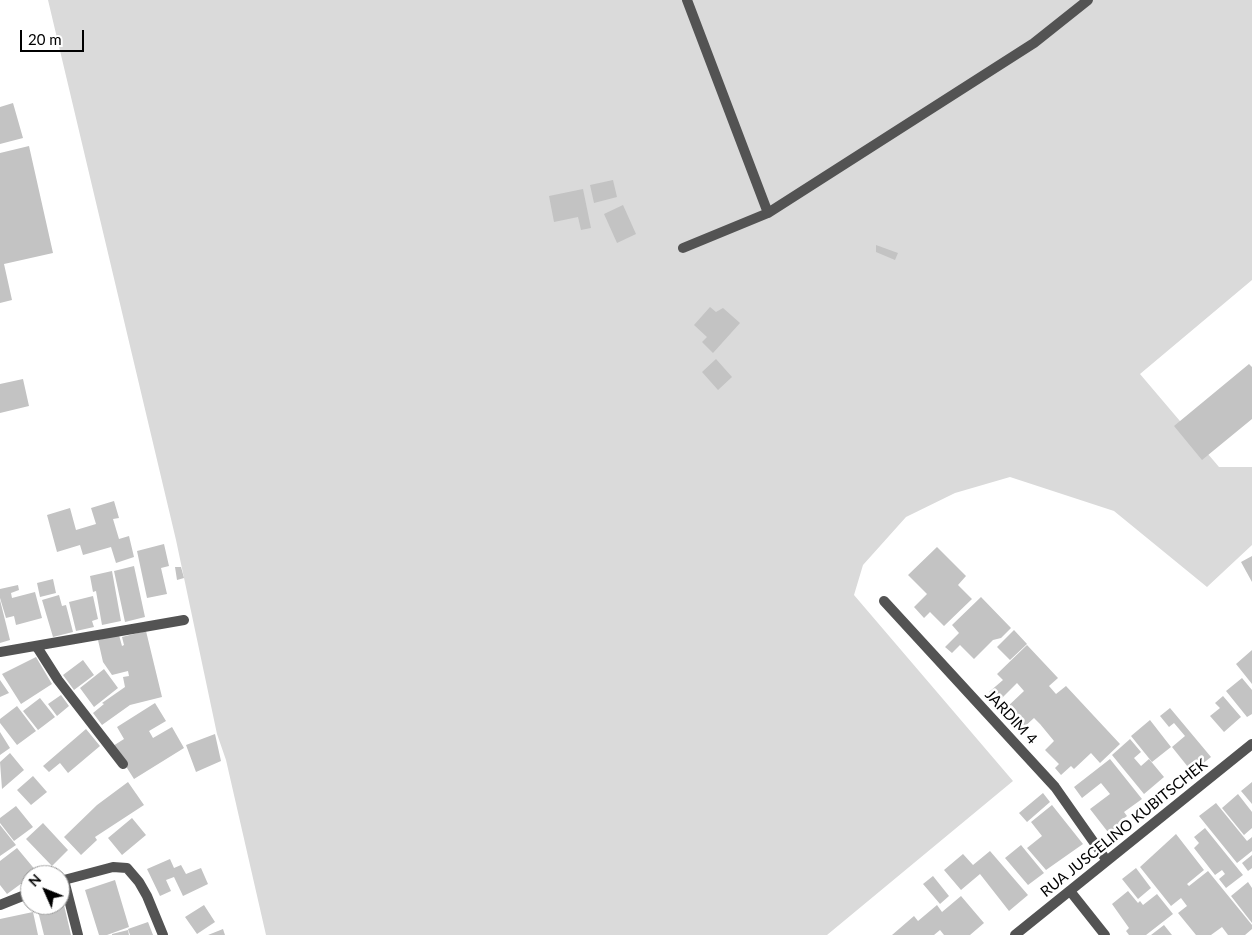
<!DOCTYPE html>
<html>
<head>
<meta charset="utf-8">
<style>
	body { margin:0 }
	#map { position:relative; width:1252px; height:935px; overflow:hidden; background:#fff; font-family:Lato,sans-serif }
	canvas { display:block }
	.north { position:absolute; left:20px; top:865px; width:50px; height:50px; box-sizing:border-box; background:#fff; border:1px solid #999; border-radius:50%; rotate:314deg; font-size:14px; font-weight:700; line-height:20px; text-align:center; color:#000 }
	.north::after { content:''; display:block; margin:auto; width:18px; height:22px; background:#000; clip-path:polygon(50% 0,100% 100%,50% 72%,0 100%) }
	.scale { position:absolute; left:20px; top:30px; width:64px; height:22px; box-sizing:border-box; border:2px solid #000; border-top:0; padding-left:6px; font-size:15px; line-height:18px; white-space:nowrap; color:#000; -webkit-text-stroke:4px #fff; paint-order:stroke }
</style>
</head>
<body>
<div id="map">
<canvas width="1252" height="935"></canvas>
<div class="north">N</div>
<div class="scale">20 m</div>
</div>
<script>
const context = document.querySelector('canvas').getContext('2d');
context.lineJoin = 'round';
function fill(path, color) {
  context.fillStyle = color;
  context.fill(path, 'evenodd');
}
function poly(rows) {
  const path = new Path2D();
  for (const r of rows) {
    path.moveTo(r[0], r[1]);
    for (let i = 2; i < r.length; i += 2) path.lineTo(r[i], r[i + 1]);
  }
  return path;
}
function trace(path, color, width, dash) {
  context.strokeStyle = color;
  context.lineWidth = width;
  context.lineCap = dash ? 'butt' : 'round';
  context.setLineDash(dash || []);
  context.stroke(path);
}
function label(font, color, halo, rows, align = 'center') {
  context.font = font + ' Lato,sans-serif';
  context.lineWidth = 5;
  context.setLineDash([]);
  context.textBaseline = 'middle';
  context.strokeStyle = halo;
  context.fillStyle = color;
  for (const [text, x, y, turn = 0] of rows) {
    context.save();
    context.translate(x, y);
    context.rotate((+turn || 0) * Math.PI / 180);
    context.textAlign = isNaN(turn) ? turn : align;
    if (halo) context.strokeText(text, 0, 0);
    context.fillText(text, 0, 0);
    context.restore();
  }
}
const green = poly([
	[48,0,1252,0,1252,280,1140,374,1219,467,1252,467,1252,545,1207,587,1114,511,1010,477,955,493,906,517,863,565,854,595,1013,781,827,935,266,935,226,760,217,734,176,540]
]);
const building = poly([
	[13,103,23,138,0,144,0,107],
	[29,146,53,253,4,264,12,300,0,303,0,153],
	[613,180,617,197,594,203,590,185],
	[583,189,591,228,581,230,578,217,554,222,549,196],
	[623,205,636,234,617,243,604,214],
	[876,245,898,253,895,260,876,252],
	[710,307,716,312,723,308,740,323,713,353,702,342,707,337,694,325],
	[716,359,732,377,718,390,702,372],
	[1249,364,1252,367,1252,419,1202,460,1174,426],
	[23,379,29,406,0,413,0,384],
	[114,501,119,518,113,519,119,539,129,536,134,557,116,563,111,547,83,555,80,545,57,552,47,515,70,508,76,530,96,524,91,508],
	[164,544,169,566,161,568,167,594,147,598,137,551],
	[937,547,966,576,958,585,972,599,944,626,930,612,924,618,914,607,927,594,908,575],
	[1252,556,1252,582,1241,562],
	[134,566,145,617,125,622,114,571],
	[175,567,181,567,184,578,177,580],
	[112,571,121,621,102,625,96,591,93,592,90,576],
	[53,579,56,593,40,597,37,583],
	[18,585,19,590,11,593,12,598,35,592,42,618,16,625,14,616,6,618,0,598,0,589],
	[59,595,62,606,66,605,73,632,53,637,42,600],
	[93,596,98,619,92,621,94,627,76,631,69,602],
	[981,597,1011,628,1001,638,993,640,974,659,960,645,952,653,945,647,959,633,952,625],
	[0,600,10,640,0,643],
	[1014,630,1027,644,1010,660,997,647],
	[146,631,162,697,130,705,102,725,93,713,104,704,102,703,125,687,123,677,129,676,128,671,112,675,103,662,98,640,119,635,122,646,124,645,122,637],
	[1027,645,1058,678,1049,686,1056,694,1066,686,1120,744,1100,763,1091,753,1074,769,1071,766,1061,775,1055,768,1059,764,1045,750,1054,741,1040,724,1034,718,1023,728,1005,709,1024,691,1017,683,998,702,989,692,1003,680,997,674],
	[1252,650,1252,684,1236,664],
	[36,657,52,684,21,704,2,674],
	[83,660,94,675,74,690,63,675],
	[104,669,118,688,94,707,80,688],
	[1242,678,1252,690,1252,714,1247,717,1226,691],
	[0,680,9,693,0,697],
	[61,695,69,706,57,716,48,704],
	[1223,696,1241,717,1224,732,1210,716,1220,708,1215,703],
	[40,698,55,717,38,730,23,711],
	[155,703,166,721,149,731,153,738,172,727,184,748,134,779,113,746,124,739,117,727],
	[17,706,36,731,17,745,0,723,0,719],
	[1170,708,1211,757,1192,772,1172,747,1185,736,1174,723,1169,727,1160,716],
	[1150,720,1171,747,1152,762,1131,736],
	[86,729,100,746,68,773,60,763,49,772,43,766],
	[0,732,10,748,0,755],
	[215,734,221,761,196,772,186,745],
	[1130,739,1141,752,1134,758,1141,766,1149,759,1164,777,1144,794,1112,755],
	[10,753,24,770,2,789,0,762],
	[1110,759,1142,799,1124,812,1127,816,1118,823,1121,827,1111,836,1090,809,1110,794,1101,783,1082,798,1074,787],
	[33,776,47,792,31,805,17,790],
	[128,782,144,805,95,837,97,840,81,855,64,837,97,805],
	[1252,782,1252,804,1241,791],
	[1043,793,1050,802,1027,822,1019,813],
	[1238,794,1252,812,1252,828,1244,835,1222,808],
	[1216,803,1247,841,1252,837,1252,851,1237,863,1199,816],
	[1052,805,1083,844,1046,870,1027,848,1042,836,1031,822],
	[16,806,33,827,14,841,0,823,0,818],
	[132,818,146,835,122,855,108,838],
	[43,823,68,850,52,866,26,839],
	[0,825,16,845,0,856],
	[1205,828,1243,875,1226,888,1219,879,1225,874,1222,870,1215,875,1194,848,1199,843,1194,837],
	[1176,834,1204,870,1187,884,1189,886,1208,871,1252,925,1252,929,1245,935,1228,935,1222,927,1211,935,1196,935,1178,913,1187,906,1181,898,1171,906,1140,867],
	[1021,845,1044,873,1028,885,1005,858],
	[17,848,37,872,7,894,0,885,0,861],
	[990,851,1028,895,1009,911,980,874,961,890,944,870,963,854,973,865],
	[1252,855,1252,868,1248,871,1242,863],
	[170,859,174,868,181,865,186,874,201,868,208,884,183,896,174,877,166,880,171,891,160,896,147,869],
	[1136,868,1151,888,1138,899,1122,879],
	[933,876,949,896,940,904,923,884],
	[115,880,129,927,107,935,99,935,85,890],
	[1248,882,1252,888,1252,923,1231,896],
	[1128,891,1138,903,1140,901,1143,905,1157,894,1173,914,1146,935,1129,935,1126,931,1129,928,1112,904],
	[961,896,984,923,970,935,944,935,940,930,934,935,892,935,914,916,918,921,937,905,942,912],
	[64,905,71,935,44,935,38,911],
	[204,905,215,922,197,934,185,917],
	[33,912,38,935,0,935,0,919],
	[148,922,153,935,130,935,128,929],
	[1164,925,1172,935,1151,935],
	[223,929,225,935,208,935],
	[128,930,129,935,112,935,112,934]
]);
const lane = poly([
	[37,647,58,680,123,764],
	[0,652,184,620],
	[64,880,113,867,127,868,139,882,147,896,163,935]
]);
const street = poly([
	[687,0,768,213],
	[683,248,768,213,1034,43,1088,0],
	[884,601,1055,787,1107,861],
	[60,881,64,880,78,935],
	[1070,891,1105,935],
	[0,905,30,893],
	[1015,935,1252,744]
]);
const streetNames = [
	["JARDIM 4",1011,717,47],
	["RUA JUSCELINO KUBITSCHEK",1124,828,-39]
];
fill(green, '#dadada');
fill(building, '#c3c3c3');
trace(lane, '#535353', 10);
trace(street, '#535353', 10);
label('15px', '#000', '#fff', streetNames);
</script>
</body>
</html>
